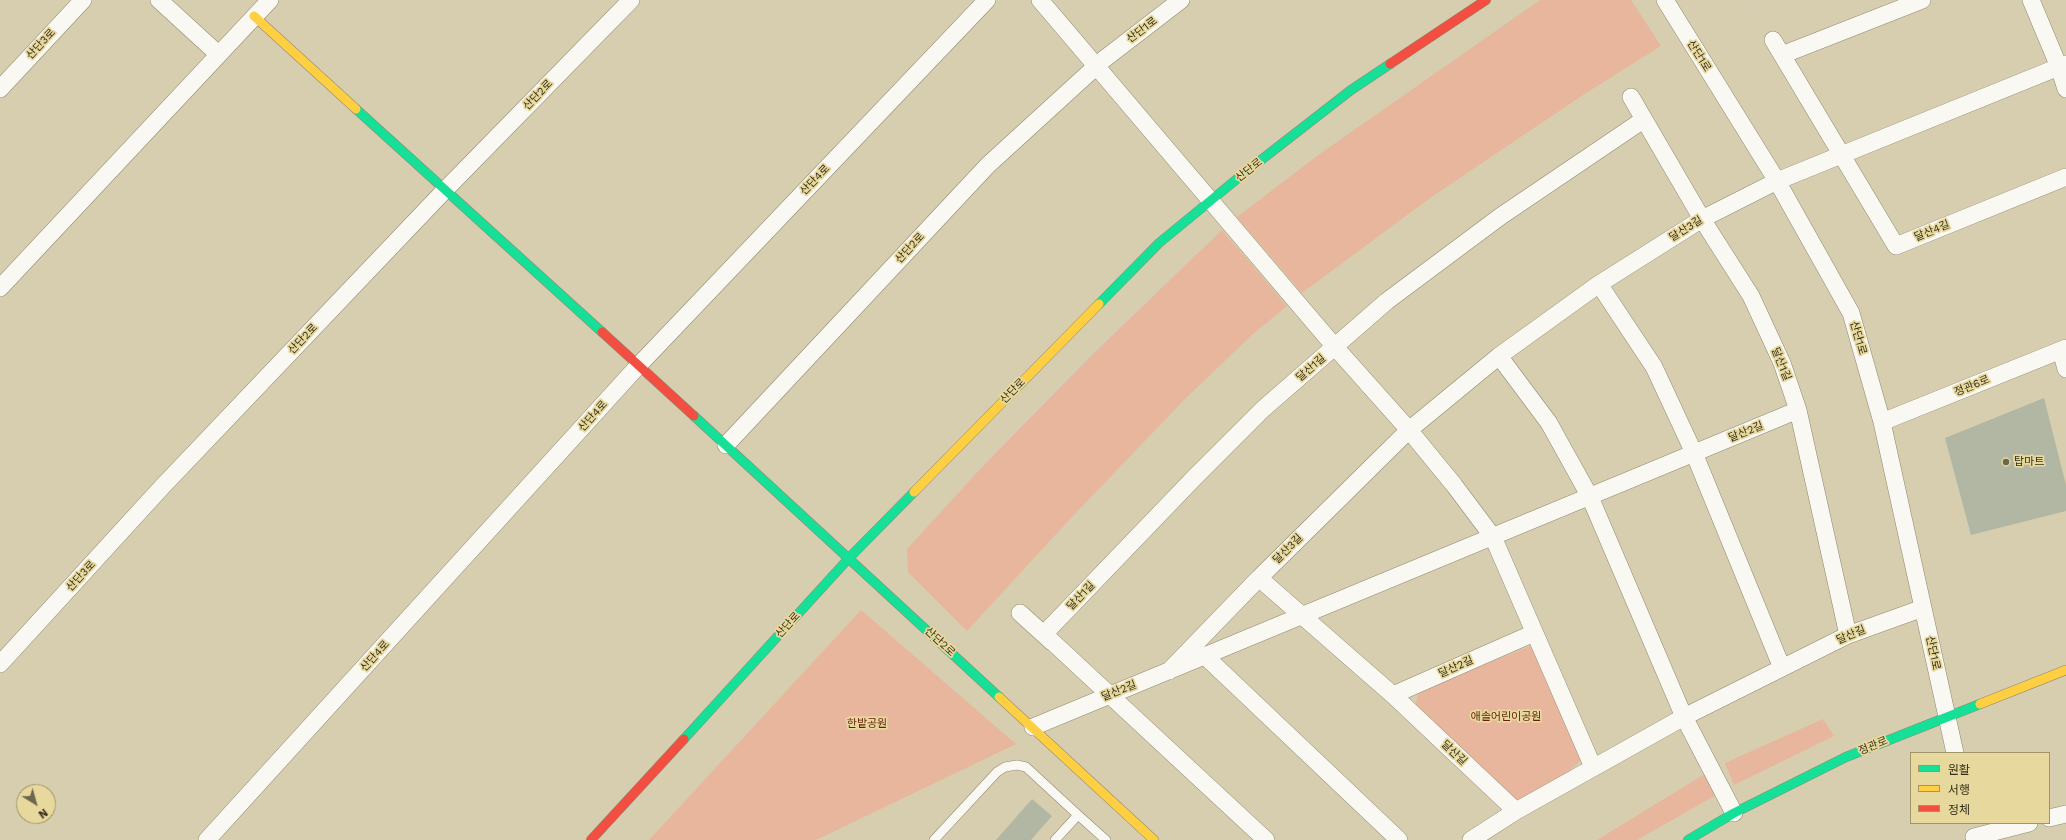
<!DOCTYPE html>
<html>
<head>
<meta charset="utf-8">
<style>
	body { margin:0 }
	#map { position:relative; width:2066px; height:840px; overflow:hidden; background:#d6ceaf; font-family:"Work Sans","Noto Sans KR",sans-serif }
	canvas { display:block }
	.legend { position:absolute; left:1910px; top:752px; width:140px; height:72px; box-sizing:border-box; background:#e7d89e; border:1px solid #a09569; margin:0; padding:5px 7px; list-style:none; font-size:12px; color:#363019 }
	.legend li { display:flex; align-items:center; gap:8px; height:20px }
	.legend b { width:20px; border:1px solid #a09569 }
	.north { position:absolute; left:16px; top:784px; width:40px; height:40px; box-sizing:border-box; background:#e7d89e; border:1px solid #a09569; border-radius:50%; rotate:143deg; font-size:11px; font-weight:700; line-height:16px; text-align:center; color:#363019 }
	.north::after { content:''; display:block; margin:auto; width:14px; height:18px; background:#6e674e; clip-path:polygon(50% 0,100% 100%,50% 72%,0 100%) }
</style>
</head>
<body>
<div id="map">
<canvas width="2066" height="840"></canvas>
<ul class="legend">
<li><b style="height:5px;background:#16e098"></b>원활</li>
<li><b style="height:5px;background:#ffcf43"></b>서행</li>
<li><b style="height:5px;background:#f24e42"></b>정체</li>
</ul>
<div class="north">N</div>
</div>
<script>
const context = document.querySelector('canvas').getContext('2d');
context.lineJoin = 'round';
function fill(path, color) {
  context.fillStyle = color;
  context.fill(path, 'evenodd');
}
function poly(rows) {
  const path = new Path2D();
  for (const r of rows) {
    path.moveTo(r[0], r[1]);
    for (let i = 2; i < r.length; i += 2) path.lineTo(r[i], r[i + 1]);
  }
  return path;
}
function trace(path, color, width, dash) {
  context.strokeStyle = color;
  context.lineWidth = width;
  context.lineCap = dash ? 'butt' : 'round';
  context.setLineDash(dash || []);
  context.stroke(path);
}
function label(font, color, halo, rows, align = 'center') {
  context.font = font + ' "Work Sans","Noto Sans KR",sans-serif';
  context.lineWidth = 3.5;
  context.setLineDash([]);
  context.textBaseline = 'middle';
  context.strokeStyle = halo;
  context.fillStyle = color;
  for (const [text, x, y, turn = 0] of rows) {
    context.save();
    context.translate(x, y);
    context.rotate((+turn || 0) * Math.PI / 180);
    context.textAlign = isNaN(turn) ? turn : align;
    if (halo) context.strokeText(text, 0, 0);
    context.fillText(text, 0, 0);
    context.restore();
  }
}
const green = poly([
	[1540,0,1631,0,1661,46,1586,93,1430,198,1302,293,1237,217,1317,156],
	[1222,230,1287,306,1252,335,1185,399,1070,519,967,631,908,572,907,549,983,466,1093,354],
	[861,610,1016,744,816,840,649,840],
	[1535,644,1583,758,1560,780,1518,804,1415,709,1418,692],
	[1823,719,1834,736,1734,785,1725,763],
	[1713,769,1723,791,1637,840,1597,840]
]);
const building = poly([
	[2044,398,2066,485,2066,511,1971,535,1945,438],
	[1032,799,1052,816,1031,840,996,840]
]);
const path = poly([
	[1750,0,1765,26],
	[1703,22,1740,0]
]);
const lane = poly([
	[934,840,997,772,1005,767,1017,765,1026,767,1078,815],
	[1055,840,1078,815,1106,840]
]);
const street = poly([
	[159,0,218,54],
	[1040,0,1335,347,1409,430,1454,485,1493,537,1593,767],
	[1665,0,1777,181,1851,313,1882,422,1955,753],
	[2031,0,2059,67,2066,89],
	[1773,40,1896,246,2066,177],
	[1782,55,1922,0],
	[0,89,83,0],
	[1631,97,1702,219,1751,296,1782,363,1798,410,1848,635],
	[1599,284,1654,367,1694,453,1782,668],
	[0,288,270,0],
	[2061,350,2066,369],
	[1499,356,1549,423,1590,497,1684,717,1734,813],
	[1882,422,2066,348],
	[726,445,988,165,1103,60,1181,0],
	[1259,578,1393,695,1516,811],
	[1020,613,1052,642],
	[1205,656,1399,840],
	[0,664,161,488,445,190,631,0],
	[1169,671,1259,578,1409,430,1499,356,1599,284,1702,219,1777,181,2066,64],
	[1393,695,1534,633],
	[1033,727,1798,410],
	[2049,818,2066,814],
	[1974,837,2029,823],
	[207,840,638,366,987,0],
	[1266,840,1044,634,1193,479,1263,409,1387,301,1501,216,1643,120],
	[1471,840,1516,811,1684,717,1848,635,1923,608]
]);
const fast = poly([
	[356,109,602,332],
	[1099,304,1159,243,1243,174,1351,90,1390,64],
	[694,416,999,697],
	[684,739,849,558,914,492],
	[1688,840,1734,813,1846,757,1980,704]
]);
const slow = poly([
	[254,16,356,109],
	[914,492,1099,304],
	[999,697,1154,840],
	[1980,704,2066,670]
]);
const jam = poly([
	[1390,64,1486,0],
	[602,332,694,416],
	[591,840,684,739]
]);
const markers = [
	[2006,462,4,"#6e674e"]
];
const streetNames = [
	["산단1로",1142,30,-37],
	["산단3로",41,44,-47],
	["산단1로",1699,56,58],
	["산단2로",538,95,-46],
	["산단로",1249,170,-38],
	["산단4로",815,180,-46],
	["달산3길",1686,229,-32],
	["달산4길",1932,231,-22],
	["산단2로",910,248,-47],
	["산단1로",1858,338,74],
	["산단2로",303,339,-46],
	["달산1길",1781,364,68],
	["달산1길",1311,368,-41],
	["정관6로",1972,386,-22],
	["산단로",1013,391,-45],
	["산단4로",593,416,-48],
	["달산2길",1746,432,-22],
	["달산3길",1288,549,-45],
	["산단3로",81,576,-47],
	["달산1길",1081,596,-46],
	["산단로",788,625,-48],
	["달산길",1851,635,-23],
	["산단2로",940,642,43],
	["산단1로",1933,653,78],
	["산단4로",375,656,-48],
	["달산2길",1456,667,-24],
	["달산2길",1119,691,-22],
	["정관로",1873,746,-22],
	["달산길",1454,753,43]
];
const poiNames = [
	["탑마트",2014,462]
];
const parkNames = [
	["애솔어린이공원",1506,717],
	["한밭공원",867,724]
];
fill(green, '#e8b69c');
fill(building, '#b1b7a3');
trace(lane, '#908971', 10);
trace(street, '#908971', 18);
trace(fast, '#908971', 10);
trace(slow, '#908971', 10);
trace(jam, '#908971', 10);
trace(path, '#d2cfc5', 2.5, [1, 3]);
trace(lane, '#f9f8f3', 9);
trace(street, '#f9f8f3', 17);
trace(fast, '#16e098', 9);
trace(slow, '#ffcf43', 9);
trace(jam, '#f24e42', 9);
for (const [x, y, r, color] of markers) {
  const dot = new Path2D();
  dot.arc(x, y, r, 0, 2 * Math.PI);
  context.fillStyle = color;
  context.fill(dot);
  trace(dot, '#e7d89e', 1.5);
}
label('11px', '#363019', '#e7d89e', streetNames);
label('11px', '#363019', '#e7d89e', poiNames, 'left');
label('11px', '#691f09', '#e7d89e', parkNames);
</script>
</body>
</html>
